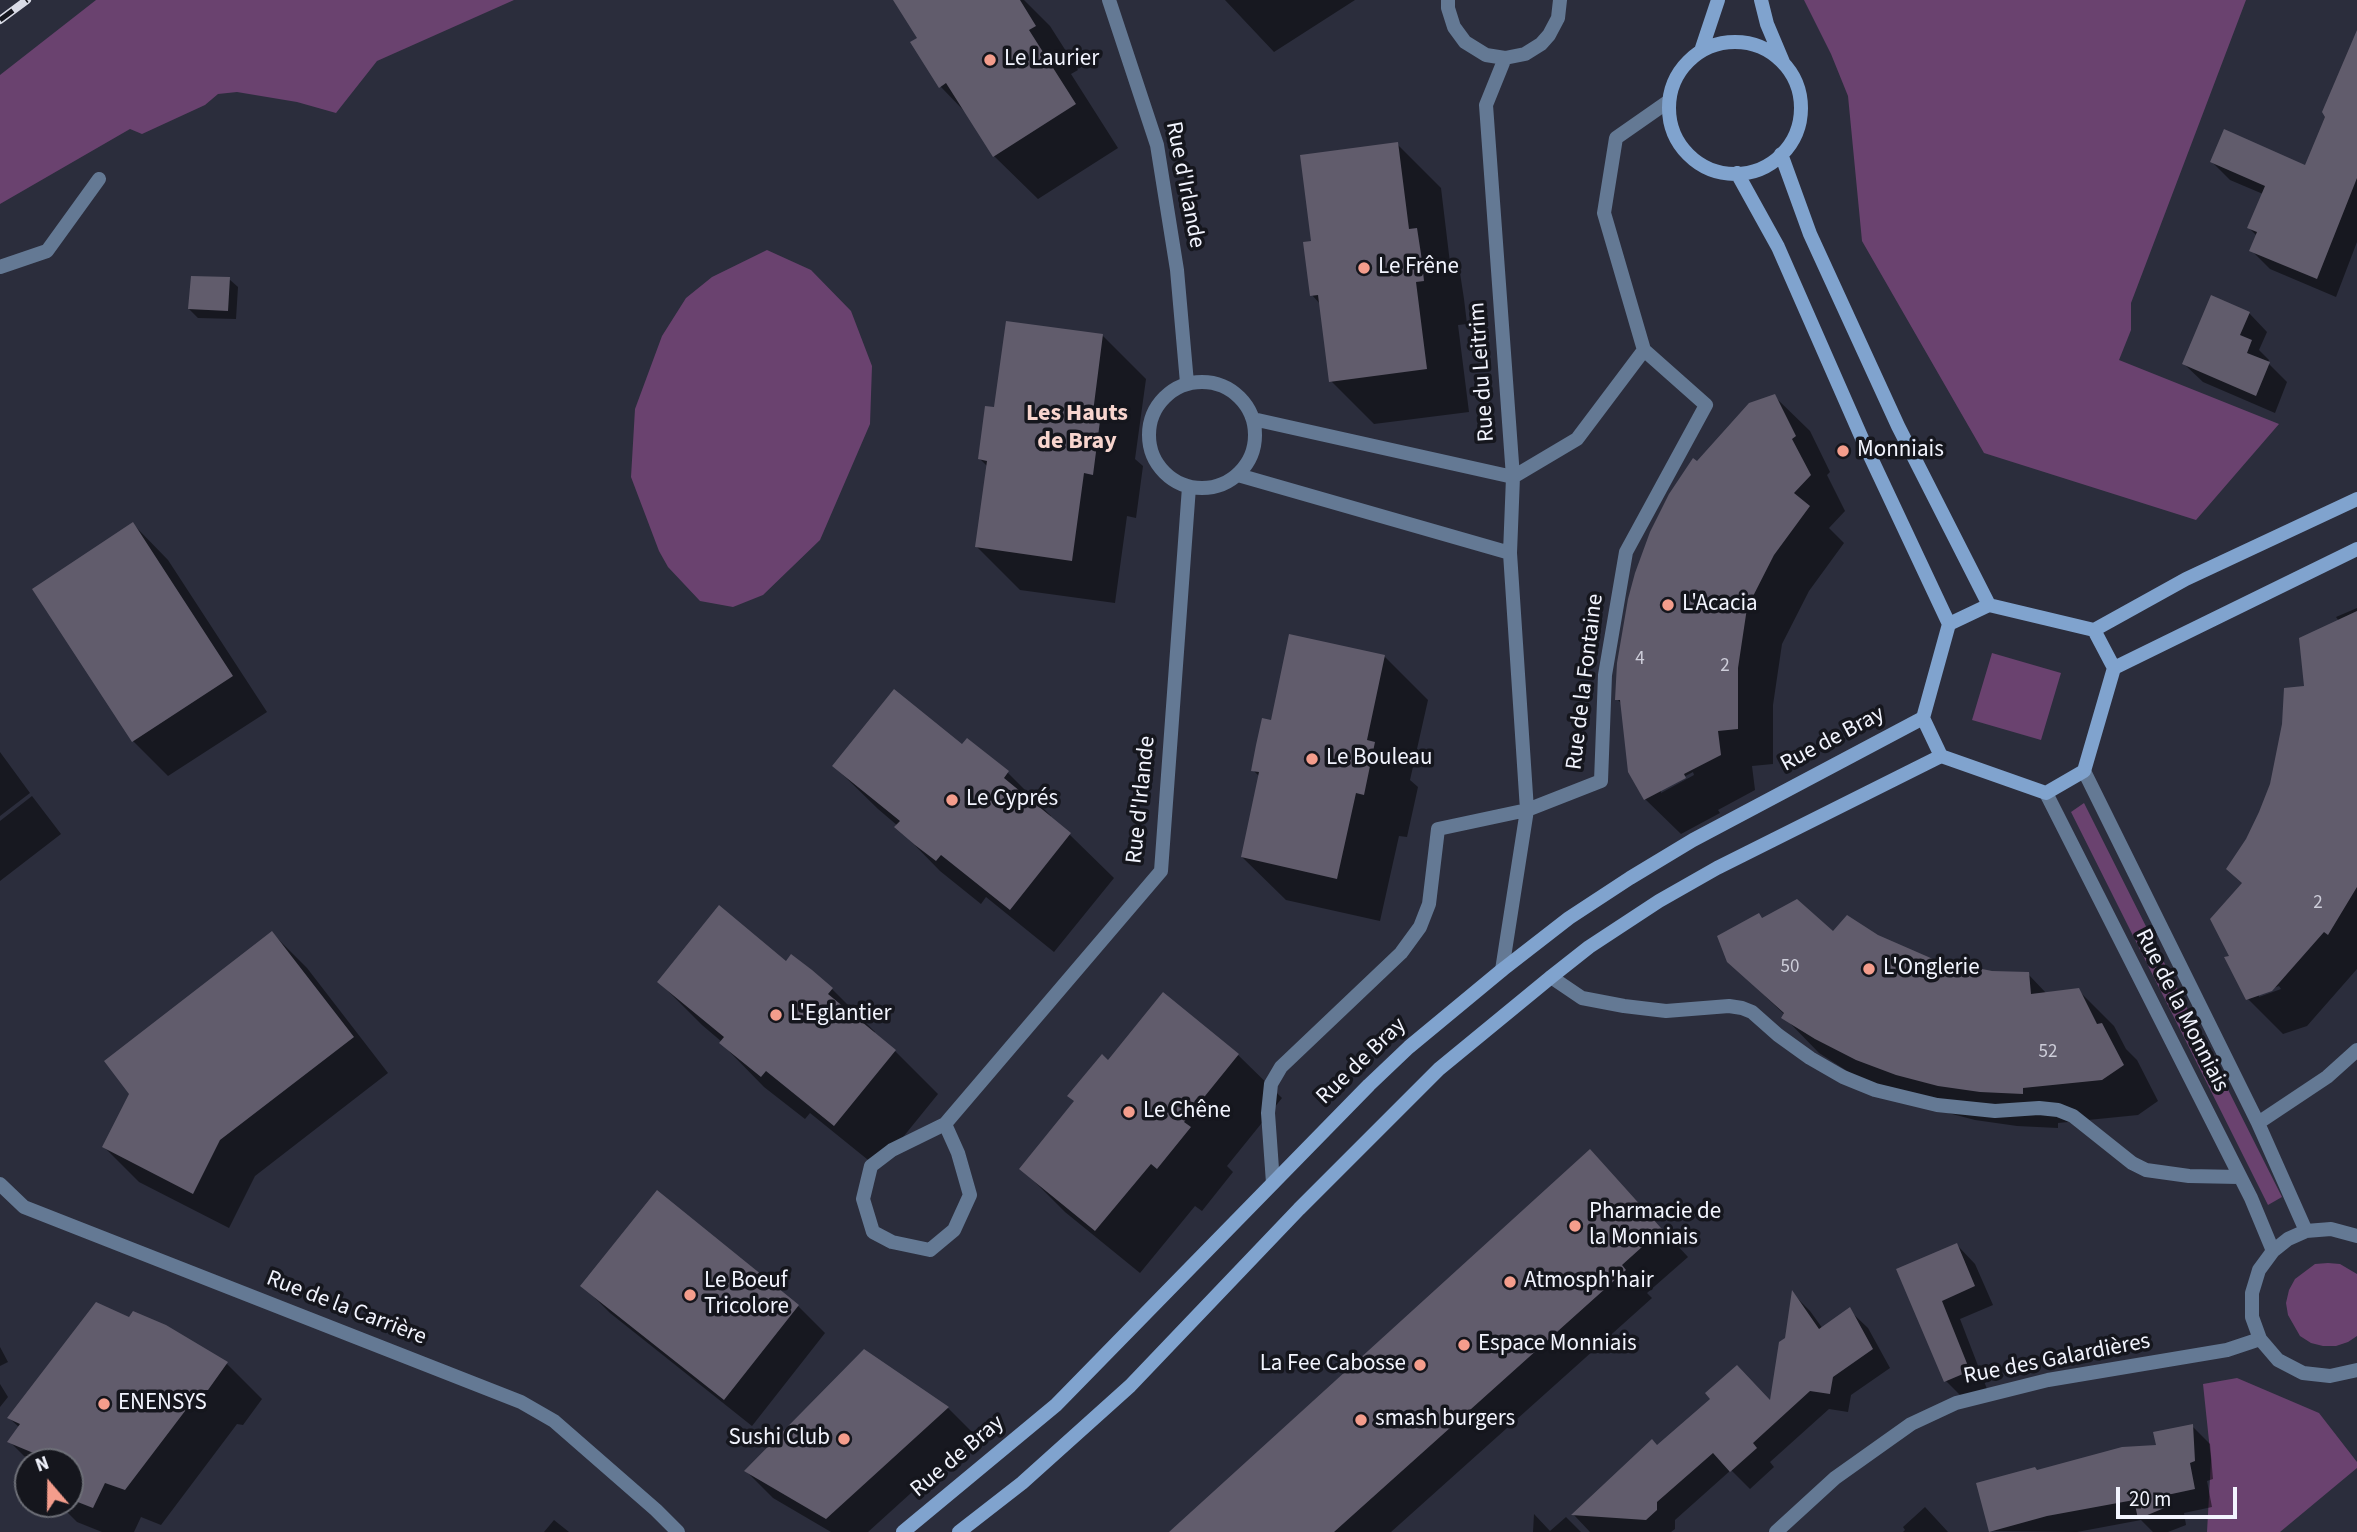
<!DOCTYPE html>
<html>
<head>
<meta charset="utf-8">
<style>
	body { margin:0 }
	#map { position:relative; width:2357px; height:1532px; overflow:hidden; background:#2b2d3c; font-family:"Source Sans 3",sans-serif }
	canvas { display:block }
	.north { position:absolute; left:14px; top:1448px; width:70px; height:70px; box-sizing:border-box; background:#15161d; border:2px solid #6d6f77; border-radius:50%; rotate:340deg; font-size:19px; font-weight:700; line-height:28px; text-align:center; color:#f2f4fe }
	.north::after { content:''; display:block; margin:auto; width:24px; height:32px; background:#f49d8c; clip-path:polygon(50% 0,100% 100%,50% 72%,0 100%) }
	.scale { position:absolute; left:2116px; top:1487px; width:121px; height:32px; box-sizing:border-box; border:4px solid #f2f4fe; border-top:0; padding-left:9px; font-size:21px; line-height:24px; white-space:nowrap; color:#f2f4fe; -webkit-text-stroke:5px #15161d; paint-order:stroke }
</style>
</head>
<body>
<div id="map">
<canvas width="2357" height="1532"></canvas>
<div class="north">N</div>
<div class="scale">20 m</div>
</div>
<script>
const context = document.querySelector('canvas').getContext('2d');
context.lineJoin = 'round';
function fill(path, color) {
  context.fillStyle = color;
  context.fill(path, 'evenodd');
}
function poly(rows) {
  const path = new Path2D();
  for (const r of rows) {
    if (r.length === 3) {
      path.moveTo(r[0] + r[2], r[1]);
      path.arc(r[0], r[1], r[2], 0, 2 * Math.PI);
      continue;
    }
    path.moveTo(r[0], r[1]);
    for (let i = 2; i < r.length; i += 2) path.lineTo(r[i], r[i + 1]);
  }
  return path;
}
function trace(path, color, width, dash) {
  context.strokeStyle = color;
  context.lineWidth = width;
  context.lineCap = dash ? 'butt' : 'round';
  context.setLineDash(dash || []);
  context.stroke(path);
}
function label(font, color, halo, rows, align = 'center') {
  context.font = font + ' "Source Sans 3",sans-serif';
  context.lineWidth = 7;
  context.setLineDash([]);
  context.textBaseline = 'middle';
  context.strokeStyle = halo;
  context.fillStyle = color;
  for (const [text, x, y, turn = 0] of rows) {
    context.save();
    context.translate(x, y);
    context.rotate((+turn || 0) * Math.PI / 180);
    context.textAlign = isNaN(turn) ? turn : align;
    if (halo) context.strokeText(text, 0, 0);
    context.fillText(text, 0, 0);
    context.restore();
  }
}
const green = poly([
	[96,0,514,0,377,61,336,113,297,102,237,92,218,94,205,105,142,134,130,129,0,204,0,75],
	[1804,0,2246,0,2131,303,2131,330,2119,360,2279,424,2196,520,1984,453,1862,241,1848,96,1831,54],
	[767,250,811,270,851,311,872,366,870,424,820,540,763,595,733,607,700,601,668,567,659,551,631,477,635,409,662,336,686,298,712,277],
	[1992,653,2061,673,2041,740,1972,720],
	[2084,803,2282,1197,2268,1205,2071,812],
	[2328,1263,2340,1264,2357,1274,2357,1336,2348,1342,2336,1346,2323,1346,2311,1343,2300,1336,2288,1315,2286,1303,2289,1290,2295,1279,2315,1264],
	[2237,1378,2319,1413,2357,1462,2357,1468,2280,1532,2207,1532,2211,1460,2203,1384]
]);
const shadow = poly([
	[895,0,1024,0,1050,26,1078,70,1071,74,1118,148,1038,199,994,156,967,114,941,87,919,38],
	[1225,0,1355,0,1274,52],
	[2357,44,2357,242,2336,297,2270,269,2251,250,2257,236,2249,228,2263,194,2230,180,2212,162,2306,167],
	[1397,144,1441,188,1450,263,1460,273,1464,299,1467,324,1458,325,1469,412,1374,424,1331,381,1321,305,1312,295,1313,243],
	[229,279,238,287,236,319,198,318,189,309],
	[2249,313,2267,332,2259,350,2269,360,2268,363,2287,382,2275,413,2203,382,2184,364],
	[1103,336,1146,379,1135,459,1143,466,1136,518,1127,516,1115,603,1020,590,977,547,988,467,980,459,995,409],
	[1774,396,1810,431,1830,472,1827,475,1845,511,1829,528,1844,543,1809,591,1782,644,1773,705,1773,764,1752,766,1755,790,1718,810,1720,813,1681,834,1645,799,1622,704,1617,699,1697,463],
	[1693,772,1694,775,1661,793,1661,789],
	[133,524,168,560,267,712,168,776,133,741],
	[2357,608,2357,969,2307,1026,2283,1034,2248,999,2231,957,2243,884,2247,839,2261,813,2306,687,2339,621,2336,617],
	[2279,986,2281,989,2259,997,2259,993],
	[1385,657,1428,700,1410,780,1418,787,1407,837,1399,836,1380,921,1286,900,1242,857,1260,777,1253,770,1272,722],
	[962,747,1008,773,1051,816,1050,818,1070,835,1114,878,1054,952,986,897,981,904,940,871,897,827,898,826,878,809,834,766],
	[0,752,30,793,0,816],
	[32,796,61,834,0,881,0,821],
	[1763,919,1833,934,1877,936,1932,961,1992,973,2028,974,2047,994,2078,990,2114,1026,2126,1049,2137,1060,2158,1101,2138,1115,2058,1123,2058,1128,2017,1126,1975,1120,1933,1109,1852,1074,1819,1053,1784,1017,1785,1015,1728,961],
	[272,933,307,968,388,1073,255,1176,229,1228,139,1182,104,1147],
	[787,963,832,989,875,1032,874,1034,895,1051,938,1094,878,1168,810,1113,805,1119,764,1087,721,1043,722,1042,702,1025,659,982],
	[1163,995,1238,1055,1282,1098,1227,1166,1233,1172,1202,1211,1195,1206,1140,1273,1065,1212,1022,1169],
	[1590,1151,1688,1257,1647,1293,1652,1298,1391,1532,1172,1532],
	[1957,1245,1975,1264,1993,1305,1960,1319,1987,1389,1964,1399,1946,1381,1899,1270],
	[583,1286,798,1306,825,1333,752,1426,610,1313],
	[1793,1294,1810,1311,1823,1329,1849,1310,1868,1328,1890,1368,1851,1395,1848,1412,1829,1409,1770,1462,1774,1467,1750,1489,1731,1470,1675,1520,1675,1529,1671,1532,1590,1532,1574,1515,1652,1442,1658,1448,1771,1403,1786,1339],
	[0,1347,8,1362,0,1366],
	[227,1364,262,1399,243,1425,237,1424,161,1525,141,1517,134,1532,102,1532,77,1522,59,1504,70,1504,70,1462,30,1462,10,1442,20,1428,9,1418],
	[0,1384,8,1397,0,1407],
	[948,1408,975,1435,868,1532,831,1532,773,1498,746,1471],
	[2192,1426,2210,1444,2213,1479,2207,1481,2212,1507,2184,1513,2186,1525,2168,1532,2153,1532,2141,1520,2077,1532,1990,1531,2038,1471,2158,1446],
	[1925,1507,1948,1532,1903,1532,1905,1530,1903,1527],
	[1534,1514,1550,1531,1566,1517,1581,1532,1533,1532],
	[554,1520,569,1532,544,1532]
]);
const building = poly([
	[893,0,1020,0,1036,26,1029,30,1076,104,993,157,946,83,939,88,910,42,917,38],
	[2357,30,2357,178,2317,279,2249,251,2257,232,2247,228,2265,186,2210,162,2224,129,2305,165,2325,117,2322,112],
	[1398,142,1409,229,1417,228,1421,254,1424,281,1416,282,1427,369,1329,382,1318,295,1310,296,1303,242,1311,241,1300,155],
	[191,276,230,277,228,311,188,309],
	[2211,295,2250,312,2240,335,2252,340,2247,353,2270,362,2256,396,2182,364],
	[1006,321,1103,334,1092,420,1100,421,1093,475,1084,473,1072,561,975,547,987,461,978,459,985,406,994,407],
	[1775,394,1796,436,1792,439,1811,475,1794,493,1810,506,1774,555,1747,608,1738,668,1738,729,1718,731,1721,755,1684,774,1686,778,1644,800,1628,772,1620,700,1615,700,1617,663,1628,599,1635,573,1650,532,1669,494,1693,458,1697,461,1749,403],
	[133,522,233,676,132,742,32,589],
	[2357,611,2357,887,2328,935,2324,932,2272,991,2246,1000,2224,957,2229,956,2210,919,2242,883,2226,869,2246,839,2259,812,2270,784,2282,724,2284,688,2304,686,2299,638],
	[1289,634,1385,655,1367,740,1375,742,1364,795,1356,793,1337,879,1241,857,1259,772,1251,771,1256,745,1262,718,1271,720],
	[894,689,962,744,967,738,1009,771,1004,778,1071,833,1010,910,941,855,936,861,915,845,894,827,900,821,832,766],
	[1797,899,1833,931,1847,915,1878,935,1933,959,1992,971,2029,972,2031,994,2079,988,2097,1024,2102,1023,2124,1065,2102,1080,2023,1088,2023,1094,1980,1092,1938,1086,1896,1075,1856,1060,1815,1039,1781,1018,1784,1013,1727,962,1717,936,1759,913,1762,918],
	[719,905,786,961,791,954,812,970,833,988,828,994,896,1050,834,1126,766,1071,761,1077,719,1043,724,1037,657,982],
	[272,931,354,1037,220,1140,193,1194,102,1147,129,1094,104,1061],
	[1163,992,1239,1054,1184,1122,1191,1127,1157,1169,1151,1164,1095,1231,1019,1169,1074,1101,1067,1096,1102,1054,1108,1060],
	[1590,1149,1662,1229,1622,1265,1626,1270,1334,1532,1169,1532],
	[657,1190,799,1305,724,1400,580,1286],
	[1957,1243,1975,1286,1942,1301,1970,1371,1944,1382,1896,1269],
	[1792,1290,1819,1329,1850,1307,1873,1349,1833,1377,1830,1394,1810,1391,1753,1443,1757,1448,1730,1472,1713,1453,1657,1502,1657,1510,1646,1520,1571,1515,1652,1439,1657,1445,1710,1399,1705,1393,1737,1365,1770,1400,1779,1342,1785,1338],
	[96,1302,129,1317,133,1311,166,1325,228,1362,208,1390,201,1390,125,1490,105,1483,93,1508,70,1499,70,1462,55,1462,7,1442,20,1424,7,1418],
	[864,1349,949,1407,826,1519,744,1471],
	[2193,1424,2195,1461,2190,1463,2195,1489,2167,1495,2169,1506,2138,1519,2134,1500,2047,1516,1989,1532,1976,1483,2035,1467,2037,1470,2122,1447,2156,1445,2153,1432]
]);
const street = poly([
	[1109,0,1157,145,1177,270,1187,383],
	[1448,0,1448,8,1454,27,1465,42,1486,55,1505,58,1525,54,1541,44,1549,35,1558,18,1560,0],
	[0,267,47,251,99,179],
	[1202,435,53],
	[1253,419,1513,477,1577,439,1644,350,1604,213,1616,138,1669,101],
	[1238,475,1510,553],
	[2084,771,2258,1123,2306,1231],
	[2046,793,2251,1198,2273,1251],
	[1502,970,1527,810,1510,553,1513,477,1486,105,1505,58],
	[1551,977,1582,998,1624,1006,1666,1011,1729,1006,1742,1008,1752,1012,1778,1035,1810,1058,1843,1077,1875,1090,1937,1105,1995,1111,2039,1108,2058,1110,2073,1116,2132,1163,2146,1170,2189,1176,2239,1177],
	[2258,1123,2327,1077,2357,1050],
	[945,1124,958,1153,970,1195,954,1230,930,1250,892,1242,873,1232,863,1199,871,1166,892,1150,945,1124,1161,871,1189,487],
	[1273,1183,1268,1113,1271,1084,1281,1067,1401,953,1420,927,1429,904,1438,829,1527,810,1601,781,1605,675,1626,552,1706,405,1644,350],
	[0,1184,24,1207,521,1402,554,1421,656,1510,678,1532],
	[2357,1236,2331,1229,2306,1231,2288,1239,2273,1251,2259,1270,2252,1293,2252,1317,2260,1339,2278,1360,2303,1373,2330,1376,2357,1370],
	[1776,1532,1835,1478,1911,1424,1956,1403,2048,1380,2227,1350,2260,1339]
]);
const secondary = poly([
	[1761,0,1767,24,1783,62],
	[1735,108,66],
	[1701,51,1718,0],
	[1781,154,1810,234,1898,426,1989,605],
	[1737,173,1778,247,1864,443,1949,624],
	[1989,605,2094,630,2114,668,2084,771,2046,793,1941,756,1923,718,1949,624,1989,605],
	[2094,630,2186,579,2357,499],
	[2114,668,2357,549],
	[903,1532,1056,1405,1369,1085,1409,1047,1502,970,1569,918,1630,878,1693,840,1923,718],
	[959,1532,1022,1483,1130,1386,1299,1209,1439,1069,1551,977,1589,947,1659,901,1717,868,1941,756]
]);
const rail = poly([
	[0,20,27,0]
]);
const markers = [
	[990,60,7,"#f49d8c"],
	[1364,268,7,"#f49d8c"],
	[1843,451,7,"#f49d8c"],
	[1668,605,7,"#f49d8c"],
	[1312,759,7,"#f49d8c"],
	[952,800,7,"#f49d8c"],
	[1869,969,7,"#f49d8c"],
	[776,1015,7,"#f49d8c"],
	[1129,1112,7,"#f49d8c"],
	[1575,1226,7,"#f49d8c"],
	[1510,1282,7,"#f49d8c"],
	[690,1295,7,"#f49d8c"],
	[1464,1345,7,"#f49d8c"],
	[1420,1365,7,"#f49d8c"],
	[104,1404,7,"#f49d8c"],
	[1361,1420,7,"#f49d8c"],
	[844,1439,7,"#f49d8c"]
];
const numberNames = [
	["4",1640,660],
	["2",1725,667],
	["2",2318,904],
	["50",1790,968],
	["52",2048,1053]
];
const poiNames = [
	["Le Laurier",1004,60],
	["Le Frêne",1378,268],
	["Monniais",1857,451],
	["L'Acacia",1682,605],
	["Le Bouleau",1326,759],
	["Le Cyprés",966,800],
	["L'Onglerie",1883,969],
	["L'Eglantier",790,1015],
	["Le Chêne",1143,1112],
	["Pharmacie de",1589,1213],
	["la Monniais",1589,1239],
	["Le Boeuf",704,1282],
	["Tricolore",704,1308],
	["Atmosph'hair",1524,1282],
	["Espace Monniais",1478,1345],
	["La Fee Cabosse",1406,1365,"right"],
	["ENENSYS",118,1404],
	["smash burgers",1375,1420],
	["Sushi Club",830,1439,"right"]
];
const streetNames = [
	["Rue d'Irlande",1184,185,79],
	["Rue du Leitrim",1483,372,-94],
	["Rue de la Fontaine",1586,682,-83],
	["Rue de Bray",1833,740,-28],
	["Rue d'Irlande",1142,800,-84],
	["Rue de la Monniais",2181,1011,63],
	["Rue de Bray",1362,1062,-44],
	["Rue de la Carrière",346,1309,21],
	["Rue des Galardières",2057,1360,-11],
	["Rue de Bray",958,1457,-40]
];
const neighbourhoodNames = [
	["Les Hauts",1077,415],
	["de Bray",1077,443]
];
fill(green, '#6a426f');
fill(shadow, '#0007');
fill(building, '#615c6c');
trace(street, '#647994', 14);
trace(secondary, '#80a3ce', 14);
trace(rail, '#d9dbe6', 8);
trace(rail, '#15161d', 5, [16]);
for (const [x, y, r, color] of markers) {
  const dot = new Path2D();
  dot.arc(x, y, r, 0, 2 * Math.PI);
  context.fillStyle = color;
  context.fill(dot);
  trace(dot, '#15161d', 2.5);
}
label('19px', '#ceceda', null, numberNames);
label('23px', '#f2f4fe', '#15161d', poiNames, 'left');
label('23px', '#f2f4fe', '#15161d', streetNames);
label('bold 24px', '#f8d5ce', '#15161d', neighbourhoodNames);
</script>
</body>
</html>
